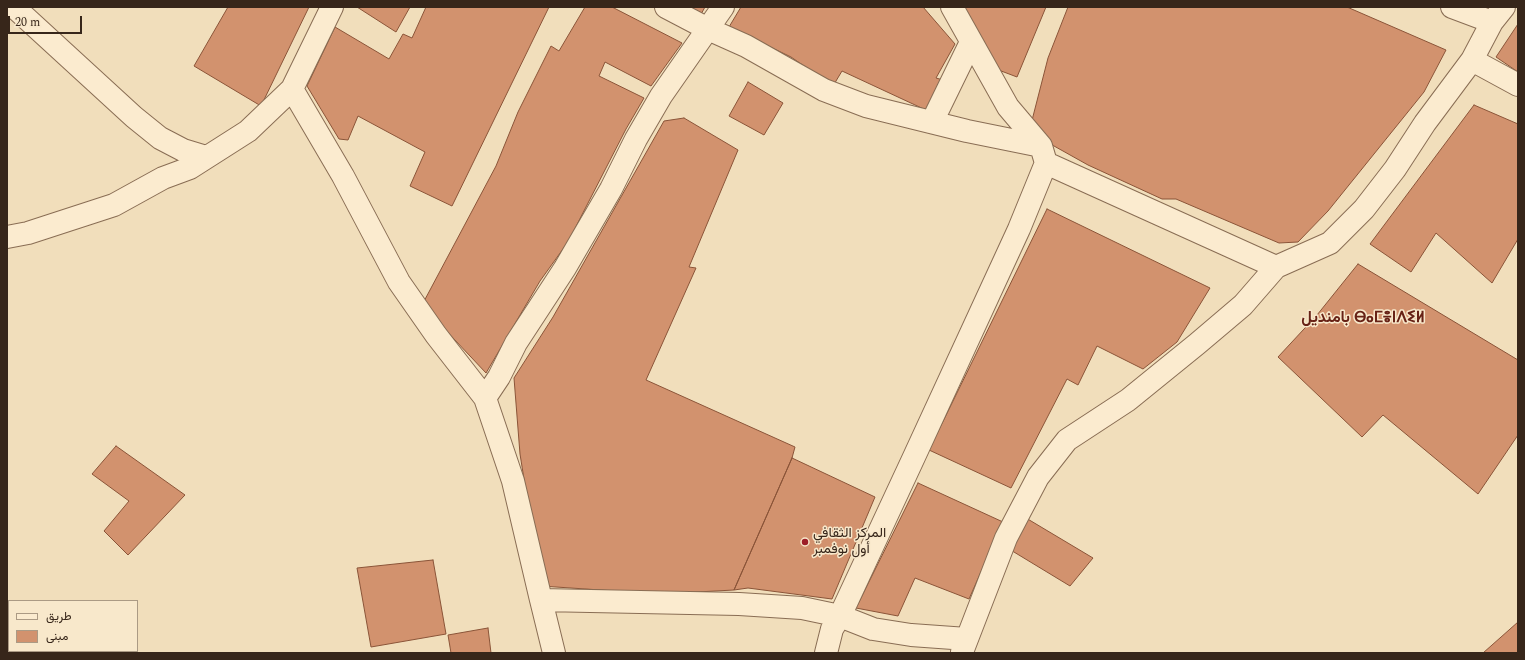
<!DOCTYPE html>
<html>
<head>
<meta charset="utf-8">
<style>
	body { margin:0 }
	#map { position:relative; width:1525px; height:660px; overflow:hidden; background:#f1debb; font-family:Spectral,Vazirmatn,serif }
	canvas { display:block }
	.frame { position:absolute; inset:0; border:8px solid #37261a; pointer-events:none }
	.legend { position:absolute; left:8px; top:600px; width:130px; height:52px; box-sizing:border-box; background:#f8e8cb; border:1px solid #ab9a84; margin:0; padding:5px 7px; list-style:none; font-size:12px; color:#37261a }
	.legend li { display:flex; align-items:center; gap:8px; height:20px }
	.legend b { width:20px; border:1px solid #ab9a84 }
	.scale { position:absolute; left:8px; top:16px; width:74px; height:18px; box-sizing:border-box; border:2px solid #37261a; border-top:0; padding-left:5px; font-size:12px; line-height:14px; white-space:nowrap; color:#37261a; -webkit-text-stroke:3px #f8e8cb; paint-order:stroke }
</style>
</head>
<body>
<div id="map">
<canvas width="1525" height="660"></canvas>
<div class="frame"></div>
<ul class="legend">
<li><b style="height:5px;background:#fbebcf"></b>طريق</li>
<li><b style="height:11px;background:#d2926e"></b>مبنى</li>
</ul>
<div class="scale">20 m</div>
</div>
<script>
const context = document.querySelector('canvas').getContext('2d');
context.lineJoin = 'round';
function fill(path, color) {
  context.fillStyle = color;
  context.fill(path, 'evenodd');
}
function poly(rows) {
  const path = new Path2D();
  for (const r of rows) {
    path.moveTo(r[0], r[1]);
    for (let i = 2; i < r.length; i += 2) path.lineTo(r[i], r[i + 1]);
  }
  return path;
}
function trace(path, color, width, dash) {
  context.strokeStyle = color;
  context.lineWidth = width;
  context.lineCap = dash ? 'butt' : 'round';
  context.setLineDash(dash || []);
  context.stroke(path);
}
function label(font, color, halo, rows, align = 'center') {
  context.font = font + ' Spectral,Vazirmatn,"Noto Sans Tifinagh",serif';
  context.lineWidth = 3;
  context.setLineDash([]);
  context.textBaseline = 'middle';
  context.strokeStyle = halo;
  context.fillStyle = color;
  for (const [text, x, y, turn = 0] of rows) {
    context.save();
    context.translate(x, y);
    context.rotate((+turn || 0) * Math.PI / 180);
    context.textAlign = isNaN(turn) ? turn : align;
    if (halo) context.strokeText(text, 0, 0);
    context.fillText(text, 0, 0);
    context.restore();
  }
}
const building = poly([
	[228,7,309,7,261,106,194,66,228,7],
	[357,7,410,7,396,32,357,7],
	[426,7,549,7,452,206,410,186,425,152,358,116,348,140,339,139,307,86,335,27,389,59,403,34,412,38,426,7],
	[585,7,612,7,682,43,651,86,605,62,599,76,644,98,626,129,568,242,540,281,486,373,422,305,496,166,518,112,551,46,559,51,585,7],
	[685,7,705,7,700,16,685,7],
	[741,7,923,7,955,44,936,78,943,80,928,111,842,71,833,86,791,57,729,27,741,7],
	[957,7,1046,7,1017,77,988,66,957,7],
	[1068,7,1347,7,1446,50,1424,92,1328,211,1298,242,1279,243,1176,199,1162,199,1088,165,1029,132,1048,58,1068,7],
	[1518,24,1518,72,1496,57,1518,24],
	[748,82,783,103,764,135,729,116,748,82],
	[1474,105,1518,124,1518,239,1492,283,1436,233,1411,272,1370,244,1474,105],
	[684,118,738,150,689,267,696,268,646,380,795,447,792,458,734,590,660,594,541,586,520,454,514,378,553,317,664,121,684,118],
	[1047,209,1210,288,1177,342,1143,369,1097,346,1078,385,1067,379,1011,488,929,450,1047,209],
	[1358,264,1518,360,1518,435,1478,494,1383,415,1362,437,1278,357,1317,315,1358,264],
	[116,446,185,495,128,555,104,531,129,501,92,474,116,446],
	[792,458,875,497,832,599,748,588,734,590,792,458],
	[918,483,1003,522,969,599,915,578,898,616,856,608,918,483],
	[1026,518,1093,558,1070,586,1009,549,1026,518],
	[433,560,446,634,371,647,357,568,433,560],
	[1518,622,1518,653,1483,653,1518,622],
	[488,628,491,653,451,653,448,635,488,628]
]);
const street = poly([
	[14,7,134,117,160,138,183,150,206,157],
	[332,7,292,89,343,176,399,282,436,335,485,398,513,481,541,600,739,604,802,608,840,616,873,629,911,635,967,639],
	[666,7,708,29,746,46,824,90,866,106,967,131,1041,146],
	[952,7,1008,107,1041,146,1046,163,1276,267,1330,243,1364,209,1395,169,1425,123,1472,60,1492,22,1504,7],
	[1452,7,1492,22],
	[1472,60,1518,85],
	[932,122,971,42],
	[7,237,28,233,114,205,163,178,190,168,248,131,292,89],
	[485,398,499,377,516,343,565,268,611,189,636,139,661,96,723,7],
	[541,600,554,653],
	[962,652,1006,538,1038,477,1067,440,1128,400,1197,344,1243,305,1276,267],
	[826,653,832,629,840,616,914,457,1019,229,1046,163]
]);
const markers = [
	[805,542,4,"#9d1f28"]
];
const poiNames = [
	["المركز الثقافي",813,534],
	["أول نوفمبر",813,550]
];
const quarterNames = [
	["بامنديل ⴱⴰⵎⴻⵏⴷⵉⵍ",1363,319]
];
fill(building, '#d2926e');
trace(building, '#8a5438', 1);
trace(street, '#896d54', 24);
trace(street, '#fbebcf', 22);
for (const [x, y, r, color] of markers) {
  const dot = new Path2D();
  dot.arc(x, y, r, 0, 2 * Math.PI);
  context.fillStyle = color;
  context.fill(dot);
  trace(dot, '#f8e8cb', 1.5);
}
label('14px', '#37261a', '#f8e8cb', poiNames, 'left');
label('bold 16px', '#672216', '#f8e8cb', quarterNames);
</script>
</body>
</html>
